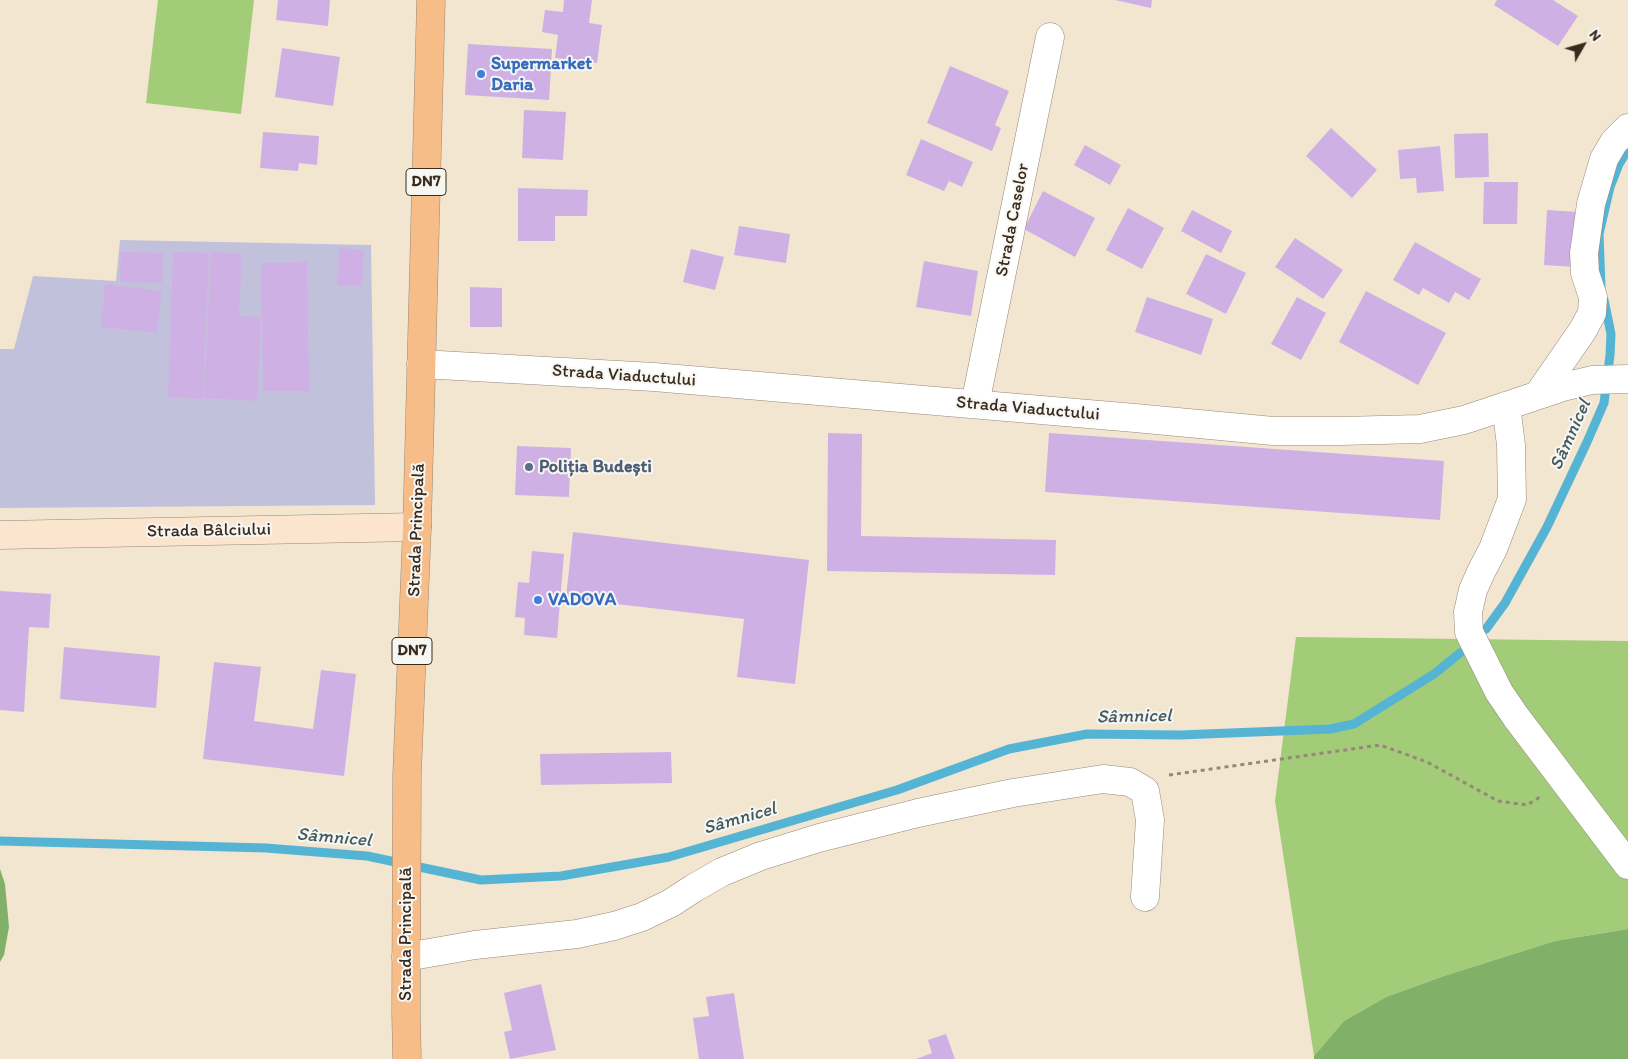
<!DOCTYPE html>
<html>
<head>
<meta charset="utf-8">
<style>
	body { margin:0 }
	#map { position:relative; width:1628px; height:1059px; overflow:hidden; background:#f2e6d1; font-family:Itim,sans-serif }
	canvas { display:block }
	.north { position:absolute; left:1558px; top:20px; width:50px; height:50px; -webkit-text-stroke:4px #f6f6f2; paint-order:stroke; rotate:52deg; font-size:14px; font-weight:700; line-height:20px; text-align:center; color:#3b2a1e }
	.north::after { content:''; display:block; margin:auto; width:18px; height:22px; background:#3b2a1e; clip-path:polygon(50% 0,100% 100%,50% 72%,0 100%) }
</style>
</head>
<body>
<div id="map">
<canvas width="1628" height="1059"></canvas>
<div class="north">N</div>
</div>
<script>
const context = document.querySelector('canvas').getContext('2d');
context.lineJoin = 'round';
function fill(path, color) {
  context.fillStyle = color;
  context.fill(path, 'evenodd');
}
function poly(rows) {
  const path = new Path2D();
  for (const r of rows) {
    path.moveTo(r[0], r[1]);
    for (let i = 2; i < r.length; i += 2) path.lineTo(r[i], r[i + 1]);
  }
  return path;
}
function trace(path, color, width, dash) {
  context.strokeStyle = color;
  context.lineWidth = width;
  context.lineCap = dash ? 'butt' : 'round';
  context.setLineDash(dash || []);
  context.stroke(path);
}
function label(font, color, halo, rows, align = 'center') {
  context.font = font + ' Itim,sans-serif';
  context.lineWidth = 4;
  context.setLineDash([]);
  context.textBaseline = 'middle';
  context.strokeStyle = halo;
  context.fillStyle = color;
  for (const [text, x, y, turn = 0] of rows) {
    context.save();
    context.translate(x, y);
    context.rotate((+turn || 0) * Math.PI / 180);
    context.textAlign = isNaN(turn) ? turn : align;
    if (halo) context.strokeText(text, 0, 0);
    context.fillText(text, 0, 0);
    context.restore();
  }
}
const industrial = poly([
	[120,240,371,245,375,505,0,508,0,349,14,349,33,276,116,281]
]);
const green = poly([
	[158,0,254,0,241,114,146,103],
	[1296,637,1628,641,1628,929,1555,941,1444,976,1386,997,1344,1021,1314,1056,1275,801]
]);
const forest = poly([
	[0,869,5,884,9,927,4,955,0,962],
	[1628,929,1628,1059,1314,1059,1314,1056,1344,1021,1386,997,1444,976,1555,941]
]);
const stream = poly([
	[1601,287,1599,234,1610,187,1619,164,1628,150],
	[1486,629,1505,603,1547,527,1587,442,1604,403,1610,355,1611,334,1604,300],
	[0,841,266,848,367,856,481,880,561,876,669,857,897,790,1009,749,1087,734,1180,735,1330,729,1354,724,1434,674,1460,653]
]);
const building = poly([
	[278,0,330,0,328,26,276,20],
	[564,0,592,0,589,23,602,25,597,63,555,58,558,35,542,32,545,10,563,12],
	[1115,0,1152,0,1151,8],
	[1497,0,1553,0,1578,16,1558,46,1494,5],
	[468,44,552,49,549,100,465,95],
	[282,48,340,57,333,106,275,97],
	[950,66,1009,91,995,125,1001,128,992,151,927,123],
	[524,110,566,112,563,160,522,158],
	[1331,128,1377,170,1352,198,1306,156],
	[263,132,319,136,317,165,299,163,298,171,260,168],
	[1488,133,1489,177,1455,178,1454,134],
	[921,139,973,162,962,187,949,181,944,191,906,175],
	[1085,145,1121,165,1110,185,1074,165],
	[1440,146,1444,191,1417,193,1416,178,1400,179,1398,150],
	[1484,182,1518,182,1517,224,1483,224],
	[518,188,588,190,587,216,555,216,555,241,518,241],
	[1043,191,1095,218,1075,257,1024,229],
	[1128,208,1164,228,1142,269,1106,250],
	[1192,210,1232,231,1221,253,1181,231],
	[1547,210,1579,212,1575,267,1544,265],
	[739,226,790,234,786,263,734,255],
	[1295,238,1343,270,1323,299,1275,267],
	[1415,242,1481,279,1469,300,1455,292,1449,303,1423,288,1419,295,1393,280],
	[339,248,364,250,362,286,337,285],
	[691,249,724,257,715,290,683,282],
	[121,252,163,253,162,283,120,281],
	[173,252,209,253,203,399,168,397],
	[211,252,242,254,239,316,261,317,257,401,204,398],
	[1206,254,1246,273,1226,314,1186,294],
	[924,261,978,271,971,316,916,307],
	[307,262,309,391,263,391,261,263],
	[105,284,162,291,157,333,101,327],
	[470,287,502,288,502,327,470,327],
	[1366,291,1446,333,1418,385,1339,342],
	[1147,297,1213,319,1201,355,1135,332],
	[1297,297,1326,313,1301,360,1271,344],
	[828,433,862,434,861,536,1056,540,1055,575,827,571],
	[1049,433,1444,461,1440,520,1045,492],
	[517,446,571,448,569,497,515,495],
	[573,532,809,560,795,684,737,677,744,619,566,598],
	[532,551,564,554,557,638,524,635,525,618,515,617,518,582,529,583],
	[0,591,51,594,49,628,29,627,24,712,0,710],
	[64,647,160,656,156,708,60,699],
	[214,662,261,667,254,721,313,729,321,670,356,674,344,776,203,759],
	[671,752,672,783,541,785,540,754],
	[541,984,556,1050,510,1059,504,1032,512,1030,504,993],
	[734,993,744,1059,699,1059,693,1018,709,1016,706,997],
	[946,1034,955,1059,916,1059,932,1053,928,1040]
]);
const path = poly([
	[1169,775,1380,745,1427,762,1498,801,1527,805,1540,797]
]);
const street = poly([
	[421,364,654,377,1135,418,1273,431,1341,431,1420,429,1464,420,1563,387,1592,380,1628,379],
	[1538,395,1583,330,1592,313,1593,297,1585,273,1584,253,1591,204,1604,159,1614,142,1628,128],
	[975,404,1050,37],
	[1506,406,1511,445,1512,499,1493,549,1481,572,1473,590,1468,612,1469,632,1499,692,1516,717,1628,865],
	[406,957,475,945,577,934,614,926,642,917,671,903,694,888,722,872,761,856,819,838,918,813,1013,793,1103,779,1130,782,1145,791,1150,820,1145,897]
]);
const secondary = poly([
	[0,535,417,527]
]);
const highway = poly([
	[407,1059,406,1013,407,775,417,527,431,0]
]);
const markers = [
	[481,74,5,"#3f7fe0"],
	[529,467,5,"#5c6f8a"],
	[538,600,5,"#3f7fe0"]
];
const shields = [
	[426,182,40],
	[412,651,40]
];
const shieldNames = [
	["DN7",426,182],
	["DN7",412,651]
];
const shopNames = [
	["Supermarket",491,64],
	["Daria",491,85],
	["VADOVA",548,600]
];
const streetNames = [
	["Strada Caselor",1013,220,-79],
	["Strada Viaductului",624,376,4],
	["Strada Viaductului",1028,409,5],
	["Strada Principală",417,530,-88],
	["Strada Bâlciului",209,531,-1],
	["Strada Principală",406,934,-90]
];
const serviceNames = [
	["Poliția Budești",539,467]
];
const waterNames = [
	["Sâmnicel",1571,435,-66],
	["Sâmnicel",1134,717,-1],
	["Sâmnicel",740,819,-16],
	["Sâmnicel",334,838,5]
];
fill(industrial, '#c2c1dc');
fill(green, '#a2cc78');
fill(forest, '#81b068');
trace(stream, '#55b4d4', 9);
fill(building, '#cfb0e5');
trace(street, '#968878', 29);
trace(secondary, '#968878', 29);
trace(highway, '#968878', 29);
trace(path, '#968878', 3, [4, 4]);
trace(street, '#fff', 28);
trace(secondary, '#fce5cf', 28);
trace(highway, '#f7bd88', 28);
for (const [x, y, r, color] of markers) {
  const dot = new Path2D();
  dot.arc(x, y, r, 0, 2 * Math.PI);
  context.fillStyle = color;
  context.fill(dot);
  trace(dot, '#f6f6f2', 2);
}
for (const [x, y, w] of shields) {
  const box = new Path2D();
  box.roundRect(x - w / 2, y - 13.5, w, 27, 4);
  context.fillStyle = '#f6f6f2';
  context.fill(box);
  trace(box, '#3b2a1e', 1);
}
label('bold 16px', '#3b2a1e', null, shieldNames);
label('bold 18px', '#366cbe', '#f6f6f2', shopNames, 'left');
label('18px', '#3b2a1e', '#f6f6f2', streetNames);
label('bold 18px', '#4e5e75', '#f6f6f2', serviceNames, 'left');
label('italic 19px', '#445a5e', '#f6f6f2', waterNames);
</script>
</body>
</html>
